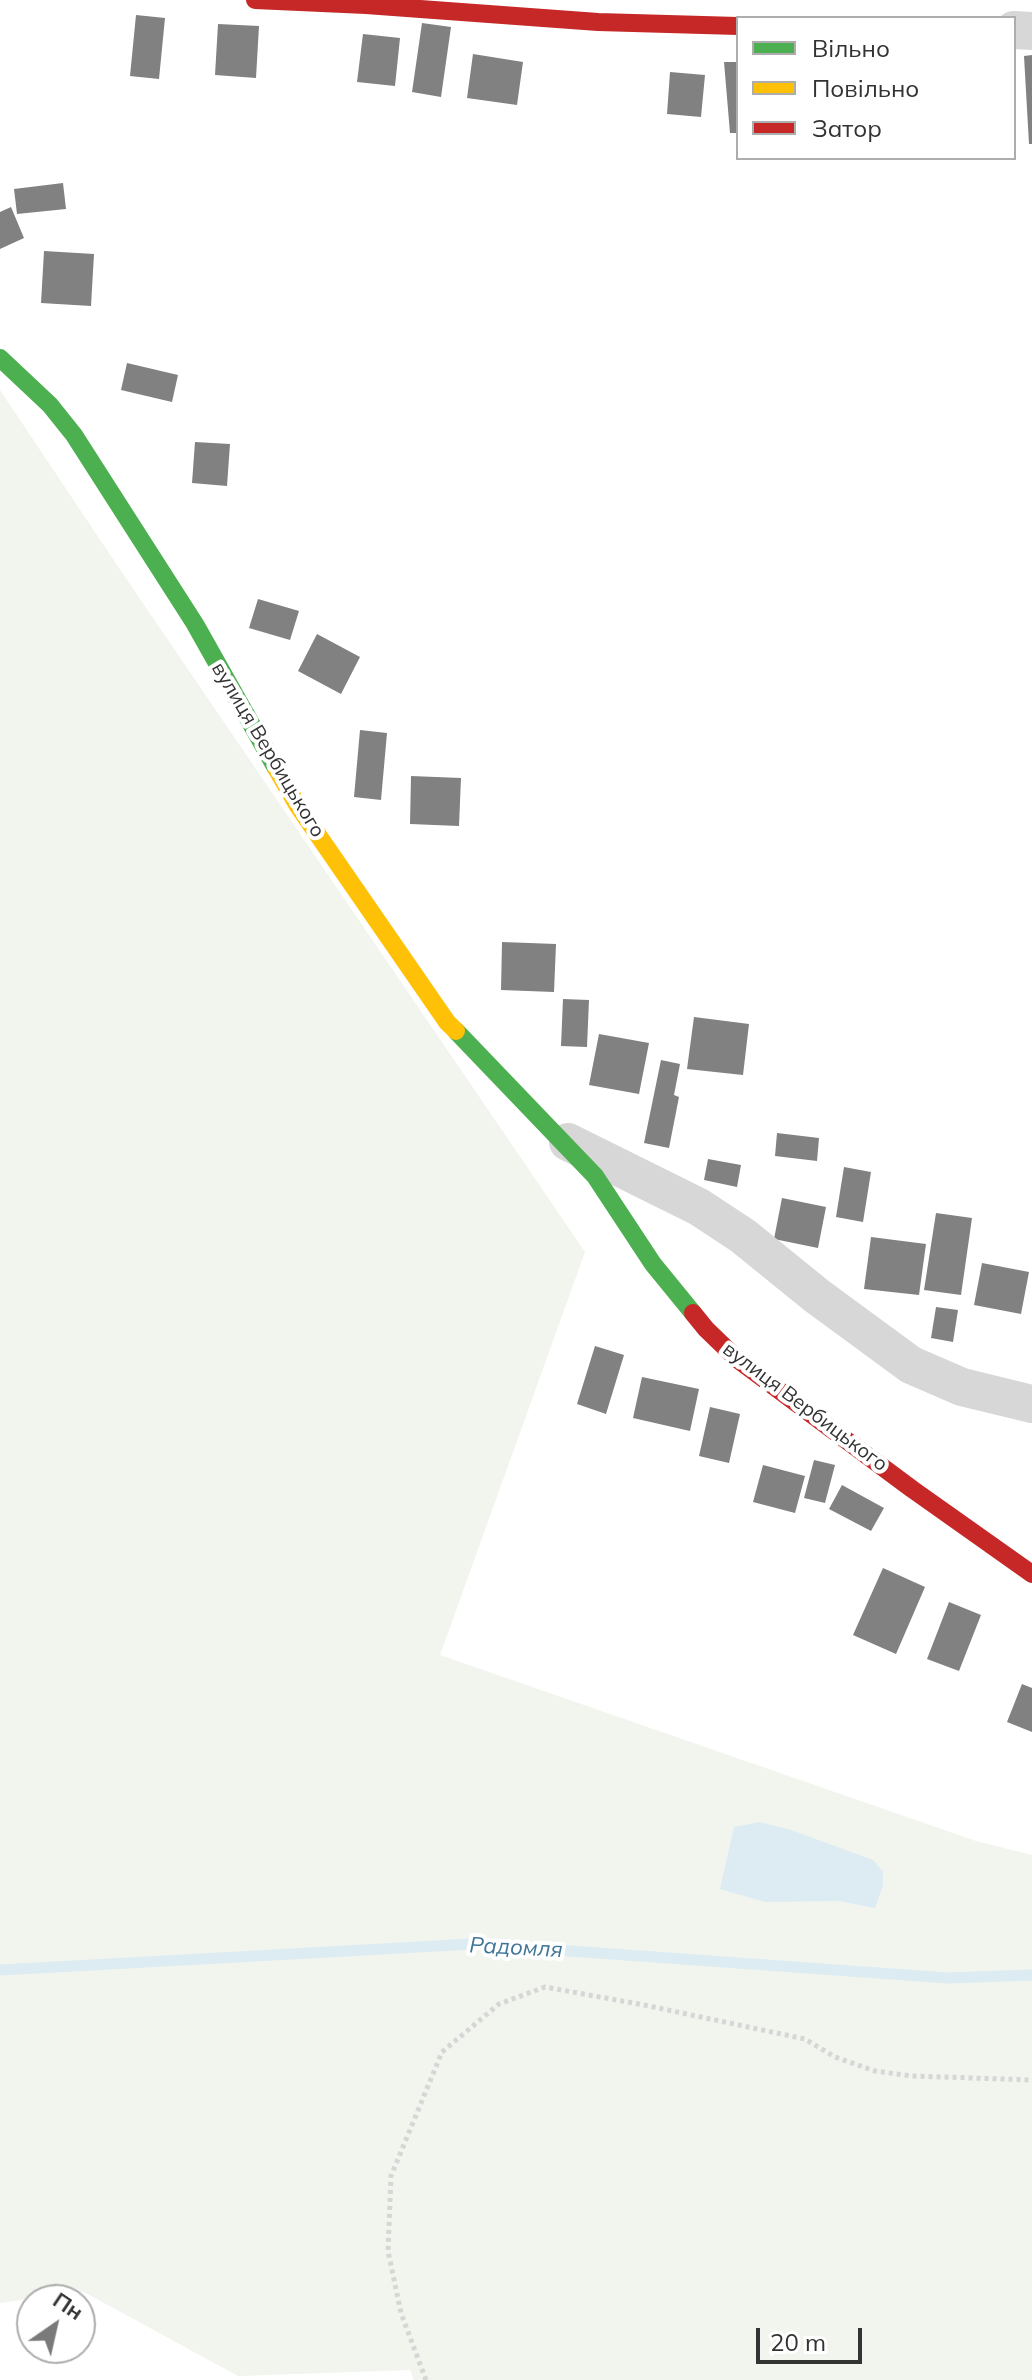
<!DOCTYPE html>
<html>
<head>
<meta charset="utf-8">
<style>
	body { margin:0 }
	#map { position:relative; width:1032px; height:2380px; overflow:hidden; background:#fff; font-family:Mulish,sans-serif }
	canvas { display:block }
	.legend { position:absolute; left:736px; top:16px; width:280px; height:144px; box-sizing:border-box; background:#fff; border:2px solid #adadad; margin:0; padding:10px 14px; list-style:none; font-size:24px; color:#333 }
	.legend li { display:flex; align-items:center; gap:16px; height:40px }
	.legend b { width:40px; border:2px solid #adadad }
	.north { position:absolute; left:16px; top:2284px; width:80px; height:80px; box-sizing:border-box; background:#fff; border:2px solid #adadad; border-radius:50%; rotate:34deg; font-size:22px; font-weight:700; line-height:32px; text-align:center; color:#333 }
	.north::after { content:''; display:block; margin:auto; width:28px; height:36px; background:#7a7a7a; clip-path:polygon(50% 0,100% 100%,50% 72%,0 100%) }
	.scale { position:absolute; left:756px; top:2328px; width:106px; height:36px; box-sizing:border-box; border:4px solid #333; border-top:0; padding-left:10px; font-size:24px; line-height:28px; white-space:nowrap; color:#333; -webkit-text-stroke:6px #fff; paint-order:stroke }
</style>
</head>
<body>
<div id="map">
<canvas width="1032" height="2380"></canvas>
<ul class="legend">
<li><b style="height:10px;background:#4caf50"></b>Вільно</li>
<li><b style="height:10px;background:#ffc107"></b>Повільно</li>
<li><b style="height:10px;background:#c62828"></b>Затор</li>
</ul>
<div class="north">Пн</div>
<div class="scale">20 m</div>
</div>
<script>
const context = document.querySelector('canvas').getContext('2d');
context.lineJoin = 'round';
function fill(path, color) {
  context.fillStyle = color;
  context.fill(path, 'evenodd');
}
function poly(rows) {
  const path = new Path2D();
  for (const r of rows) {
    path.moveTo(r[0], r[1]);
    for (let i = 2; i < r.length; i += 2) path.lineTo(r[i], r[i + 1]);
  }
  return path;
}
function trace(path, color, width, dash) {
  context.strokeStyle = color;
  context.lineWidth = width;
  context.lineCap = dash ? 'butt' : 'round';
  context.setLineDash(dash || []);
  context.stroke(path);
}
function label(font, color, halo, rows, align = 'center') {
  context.font = font + ' Mulish,sans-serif';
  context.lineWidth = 8;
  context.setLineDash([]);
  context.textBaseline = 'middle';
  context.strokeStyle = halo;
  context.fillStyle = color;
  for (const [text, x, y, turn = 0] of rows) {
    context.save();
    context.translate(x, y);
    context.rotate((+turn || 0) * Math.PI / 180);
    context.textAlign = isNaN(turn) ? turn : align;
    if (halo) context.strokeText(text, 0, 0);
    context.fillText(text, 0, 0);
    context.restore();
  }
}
const green = poly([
	[0,390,121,571,585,1252,440,1655,976,1841,1032,1855,1032,2380,414,2380,410,2370,238,2376,84,2292,0,2303]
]);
const water = poly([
	[760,1822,791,1830,873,1860,883,1872,883,1885,875,1908,839,1901,765,1902,720,1889,734,1827]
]);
const stream = poly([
	[0,1970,472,1944,948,1978,1032,1975]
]);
const building = poly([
	[136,15,165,18,159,79,130,76],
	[422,23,451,27,441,97,412,92],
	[218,24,259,26,256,78,215,75],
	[363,34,400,38,395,86,357,82],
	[473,54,523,62,517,105,467,98],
	[1032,55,1032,144,1029,144,1024,56],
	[724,62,738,62,738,133,730,133],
	[670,72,705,75,701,117,667,114],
	[63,183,66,209,17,214,14,189],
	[11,207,24,238,0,249,0,212],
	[44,251,94,254,91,306,41,303],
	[127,363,178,375,172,402,121,390],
	[195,442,230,444,227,486,192,483],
	[258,599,299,611,290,640,249,628],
	[317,634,360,657,341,694,298,671],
	[360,730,387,733,381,800,354,797],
	[411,776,461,778,459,826,410,824],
	[502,942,556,944,554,992,501,990],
	[563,999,589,1000,587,1047,561,1046],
	[694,1017,749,1024,743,1075,687,1069],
	[599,1034,649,1043,639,1094,589,1085],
	[661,1060,680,1064,674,1095,679,1097,669,1148,644,1143],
	[777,1133,819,1138,817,1161,775,1156],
	[708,1159,741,1165,737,1187,704,1180],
	[844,1167,871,1172,863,1222,836,1217],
	[782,1198,826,1207,818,1248,774,1239],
	[936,1213,972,1218,961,1295,924,1290],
	[871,1237,926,1244,919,1295,864,1289],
	[982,1263,1029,1272,1021,1314,974,1305],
	[936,1307,958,1310,953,1342,931,1338],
	[595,1346,624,1355,606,1414,577,1404],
	[642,1377,699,1389,690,1431,633,1418],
	[710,1407,740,1414,729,1463,699,1456],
	[814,1460,835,1465,825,1503,804,1498],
	[763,1465,805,1476,795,1513,753,1502],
	[842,1485,884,1508,871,1531,829,1509],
	[883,1568,925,1587,896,1654,853,1635],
	[949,1602,981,1615,959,1671,927,1659],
	[1022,1684,1032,1688,1032,1732,1007,1722]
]);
const path = poly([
	[426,2380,401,2313,388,2251,391,2176,442,2052,499,2004,545,1987,644,2005,805,2039,835,2057,875,2071,912,2076,1032,2080]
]);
const street = poly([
	[1014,30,1032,31],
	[568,1142,699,1207,743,1236,817,1296,911,1365,962,1387,1032,1404]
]);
const fast = poly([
	[0,358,50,405,74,435,195,624,276,768],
	[456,1031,595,1176,653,1264,693,1313]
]);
const slow = poly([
	[276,768,298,806,447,1022,456,1031]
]);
const jam = poly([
	[255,0,366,5,598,22,738,26],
	[693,1313,706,1329,737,1359,912,1489,1032,1574]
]);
const streetNames = [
	["вулиця Вербицького",268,750,59],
	["вулиця Вербицького",805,1407,37]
];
const waterNames = [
	["Радомля",516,1948,3]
];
fill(green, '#f1f5ed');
fill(water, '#ddebf3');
trace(stream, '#ddebf3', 11);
fill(building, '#818181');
trace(path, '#d6d6d6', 5, [4, 4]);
trace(street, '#d7d7d7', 38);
trace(fast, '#4caf50', 18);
trace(slow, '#ffc107', 18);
trace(jam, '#c62828', 18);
label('20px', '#333', '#fff', streetNames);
label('italic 22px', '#3f7597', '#fff', waterNames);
</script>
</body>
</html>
